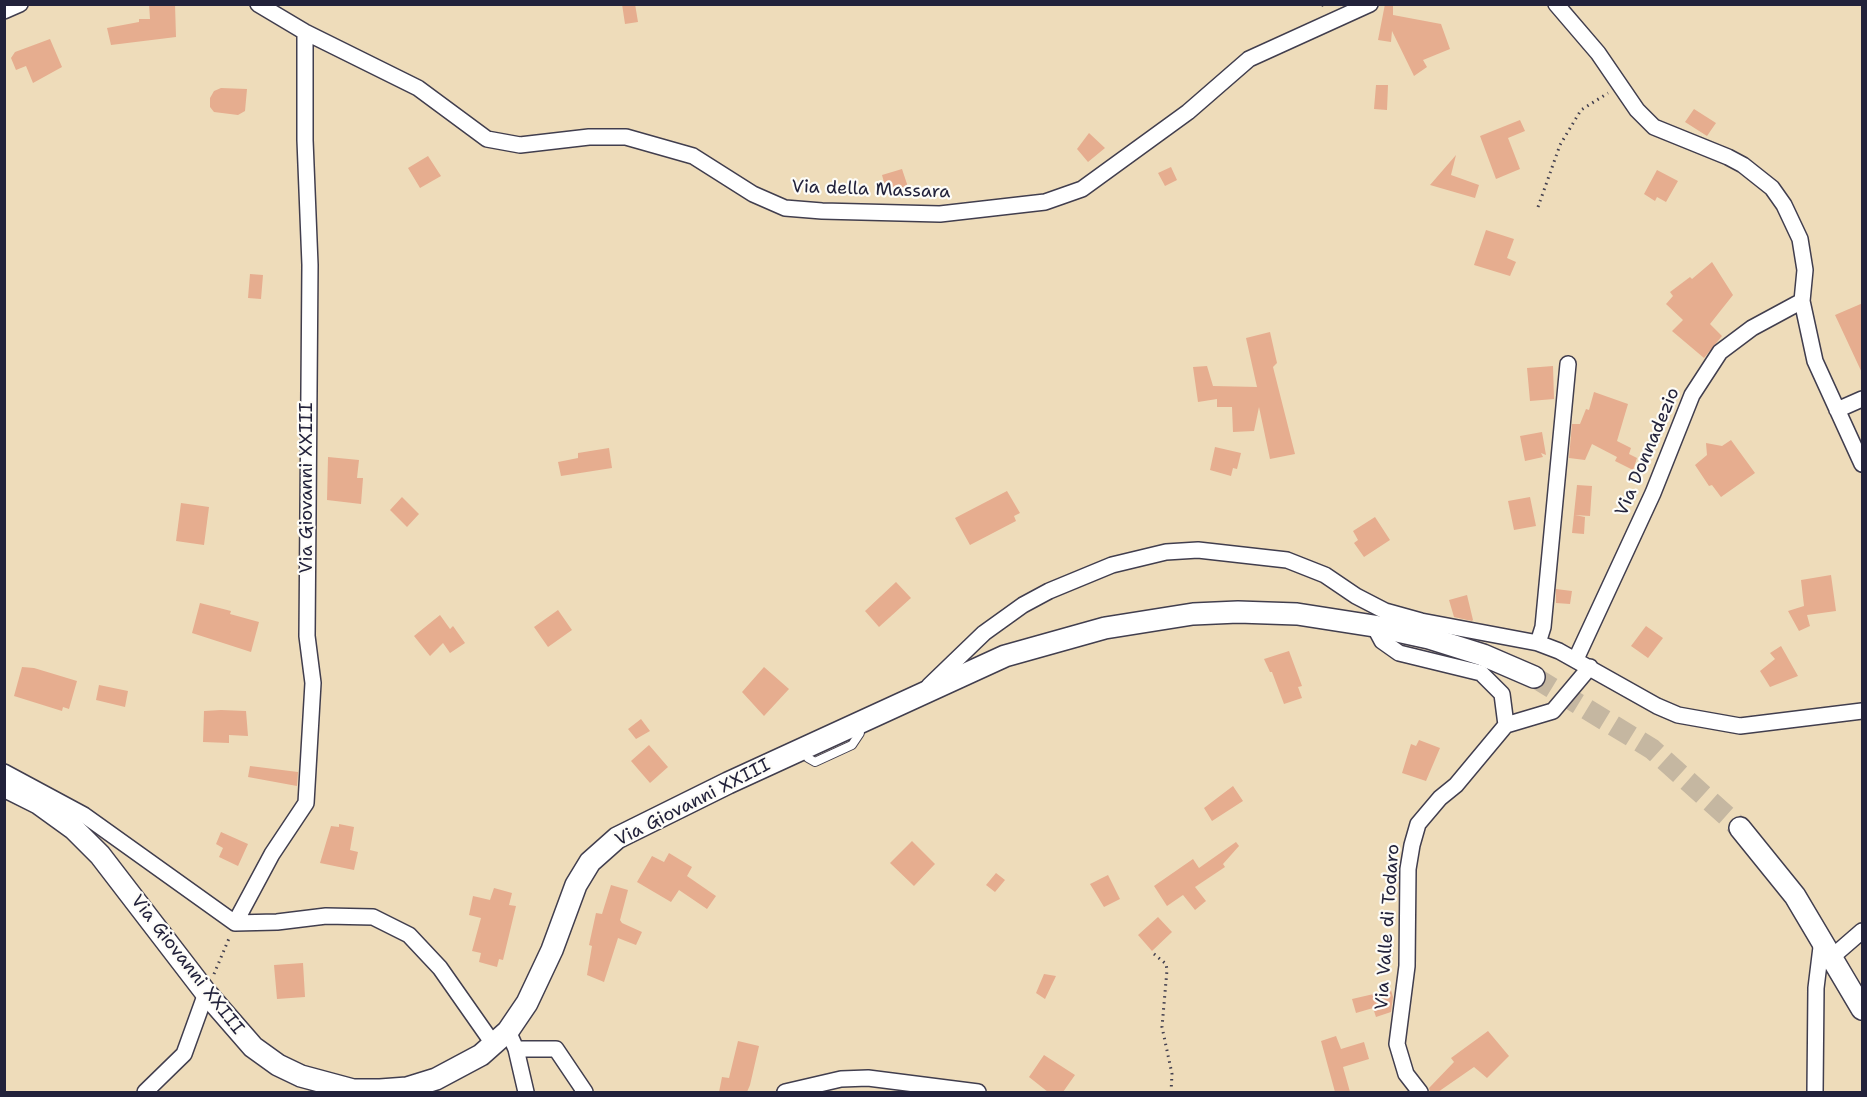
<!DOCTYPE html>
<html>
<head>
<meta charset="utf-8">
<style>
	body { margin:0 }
	#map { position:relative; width:1867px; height:1097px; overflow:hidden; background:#eedcba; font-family:"Shantell Sans",sans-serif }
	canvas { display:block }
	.frame { position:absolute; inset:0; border:6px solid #22223b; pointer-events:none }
</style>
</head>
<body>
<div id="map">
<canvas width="1867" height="1097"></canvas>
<div class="frame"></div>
</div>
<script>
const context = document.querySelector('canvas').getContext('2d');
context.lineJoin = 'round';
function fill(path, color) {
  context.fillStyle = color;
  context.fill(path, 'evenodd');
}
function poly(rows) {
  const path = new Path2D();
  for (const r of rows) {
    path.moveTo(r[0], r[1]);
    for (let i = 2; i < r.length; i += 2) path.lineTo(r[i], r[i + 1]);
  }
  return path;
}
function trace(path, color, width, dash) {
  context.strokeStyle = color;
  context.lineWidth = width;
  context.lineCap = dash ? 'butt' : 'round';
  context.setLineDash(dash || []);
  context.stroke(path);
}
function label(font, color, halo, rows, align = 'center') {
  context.font = font + ' "Shantell Sans",sans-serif';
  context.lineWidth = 4.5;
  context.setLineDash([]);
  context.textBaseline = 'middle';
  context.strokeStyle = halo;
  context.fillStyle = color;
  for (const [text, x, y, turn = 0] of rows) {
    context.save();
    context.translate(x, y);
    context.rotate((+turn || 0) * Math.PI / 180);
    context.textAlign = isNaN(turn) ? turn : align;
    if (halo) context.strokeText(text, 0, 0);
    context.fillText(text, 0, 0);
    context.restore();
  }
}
const building = poly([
	[149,4,175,4,176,37,111,45,107,28,139,22,139,19,150,19],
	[622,4,635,4,638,22,625,24],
	[1385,4,1393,4,1393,15,1441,24,1450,49,1423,60,1427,67,1414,76,1392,31,1391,42,1378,40],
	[50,39,62,67,33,83,26,66,16,70,11,58,15,52],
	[1376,85,1388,85,1387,110,1374,109],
	[221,88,247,89,245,111,238,115,214,112,210,107,210,98,214,91],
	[1694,109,1716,123,1707,136,1685,122],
	[1520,120,1525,131,1508,138,1520,169,1496,179,1480,136],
	[1089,133,1105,148,1088,162,1077,149],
	[1456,155,1451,175,1479,185,1475,198,1430,185],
	[428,156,441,176,420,188,408,168],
	[1171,167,1177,180,1165,186,1158,173],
	[902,169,908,187,887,193,882,175],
	[1657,170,1678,181,1666,202,1657,197,1655,201,1644,194],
	[1486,230,1514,239,1507,258,1516,262,1510,276,1474,265],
	[1712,262,1733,295,1710,324,1722,336,1704,358,1672,331,1683,320,1666,304,1673,296,1670,292,1690,277,1692,279],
	[250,274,263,275,261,299,248,298],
	[1863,303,1863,375,1835,315],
	[1270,332,1277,363,1273,367,1295,454,1270,459,1259,407,1254,431,1233,432,1232,407,1217,407,1217,399,1198,402,1193,367,1207,366,1213,386,1257,387,1246,338],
	[1553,366,1554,399,1530,401,1527,368],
	[1594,392,1628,404,1617,441,1631,448,1629,454,1637,458,1633,470,1615,461,1617,457,1592,444,1585,460,1569,458,1572,424,1580,424,1586,409,1589,410],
	[1542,432,1546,455,1541,453,1543,457,1525,461,1520,436],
	[1731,440,1755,473,1721,497,1712,485,1709,486,1695,465,1707,455,1706,443,1722,446],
	[1215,447,1241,453,1237,469,1233,468,1231,476,1210,470],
	[609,448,612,468,561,476,558,462,578,458,578,453],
	[328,457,359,460,357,478,363,478,361,504,327,500],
	[1577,485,1592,486,1590,516,1575,515,1585,517,1584,534,1572,533],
	[1007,491,1020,513,1014,516,1016,521,970,545,955,518],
	[402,497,419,514,407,527,390,510],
	[1530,497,1536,526,1514,530,1508,501],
	[181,503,209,507,204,545,176,541],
	[1375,517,1390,540,1364,557,1354,543,1358,540,1353,531],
	[1831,575,1836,611,1807,615,1810,626,1799,631,1788,611,1804,606,1801,580],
	[896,582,911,598,879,627,865,611],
	[1556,589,1572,591,1570,604,1556,603],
	[1467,595,1473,620,1472,621,1454,617,1449,600],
	[200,603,231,611,230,614,259,622,251,652,192,633],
	[558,610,572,630,548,647,534,627],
	[440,615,450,629,453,626,465,643,450,653,443,643,430,656,414,636],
	[1646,626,1663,638,1648,658,1631,646],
	[1781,646,1798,676,1770,687,1760,671,1775,659,1770,653],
	[1289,651,1302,686,1298,687,1302,698,1284,704,1272,672,1270,672,1264,659],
	[22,667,34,668,77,681,69,709,63,707,62,711,14,696],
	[764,667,789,689,764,716,742,692],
	[99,685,128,691,125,707,96,700],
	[221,710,246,711,248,736,229,735,229,743,203,742,204,711],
	[641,719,650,731,636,739,628,729],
	[1419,740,1440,748,1426,781,1402,773,1411,744,1416,746],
	[649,745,668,767,650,783,631,761],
	[250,766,298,772,297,786,248,777],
	[1233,786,1243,801,1212,821,1204,808],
	[339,824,354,827,350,850,358,852,354,870,320,863,331,826,339,827],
	[221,832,248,844,238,866,219,857,223,848,216,844],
	[912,841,935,864,914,886,890,863],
	[1236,842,1239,846,1223,864,1225,867,1195,887,1206,901,1195,910,1183,895,1167,906,1154,886,1193,859,1199,868],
	[669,853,692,867,687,876,716,896,707,909,679,890,671,902,637,882,652,856,664,862],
	[996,873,1005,880,995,892,986,885],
	[1108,875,1120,899,1104,907,1090,884],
	[611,885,628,890,620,920,622,923,642,932,636,945,618,938,604,982,587,975,592,946,589,945,596,913,602,914],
	[494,888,512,893,509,905,516,906,503,960,499,959,497,967,479,962,481,953,472,951,481,918,469,915,473,896,490,900],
	[1158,917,1172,932,1152,951,1138,935],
	[303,963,305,997,277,999,274,965],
	[1044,974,1056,976,1045,999,1036,993],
	[1391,990,1393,997,1391,1012,1376,1017,1373,1008,1356,1013,1352,999],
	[1488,1031,1509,1056,1487,1078,1474,1067,1438,1092,1430,1092,1429,1088,1454,1062,1451,1058],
	[1336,1036,1341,1049,1364,1042,1369,1059,1343,1067,1350,1092,1335,1092,1321,1041],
	[738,1041,759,1046,750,1085,747,1092,719,1092,722,1077,729,1078],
	[1044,1055,1075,1075,1063,1092,1048,1092,1029,1077]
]);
const secondaryTunnel = poly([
	[1534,677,1652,749,1740,828]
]);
const path = poly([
	[1316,4,1327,6],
	[1538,207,1560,145,1581,110,1608,93],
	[1154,954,1166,964,1167,970,1162,1027,1172,1074,1171,1092],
	[214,974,230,936]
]);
const lane = poly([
	[804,750,808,758,815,762,852,745,860,733,856,725]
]);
const street = poly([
	[258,4,305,32,418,88,487,139,520,145,589,137,626,137,693,156,753,194,785,208,822,211,940,214,1045,202,1082,189,1188,112,1249,59,1370,4],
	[1556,4,1598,53,1637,110,1654,127,1728,157,1743,165,1772,188,1784,205,1800,239,1805,270,1802,301,1815,361,1862,464],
	[4,11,20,4],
	[1837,410,1862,399],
	[1374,626,1382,641,1399,653,1481,673,1502,694,1506,725,1456,785,1440,798,1418,824,1412,845,1408,869,1407,966,1397,1044,1406,1074,1420,1092],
	[1538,643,1543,627,1568,364],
	[1576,659,1653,493,1692,395,1720,352,1752,328,1802,301],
	[929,686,984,633,1023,605,1049,591,1112,565,1166,552,1198,550,1287,560,1325,575,1356,596,1385,611,1421,621,1538,643,1559,651,1657,706,1678,715,1740,726,1862,711],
	[1506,725,1553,711,1590,667],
	[4,772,84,815,235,923,277,922,326,916,373,917,409,935,440,968,494,1045],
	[235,923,272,854,306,803,313,683,307,636,310,265,305,140,305,32],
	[1832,957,1862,931],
	[508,1031,516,1049,556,1049,585,1092],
	[516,1049,526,1092],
	[145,1092,184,1054,206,993],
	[785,1092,841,1079,868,1078,978,1092],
	[1815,1092,1816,988,1822,939]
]);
const secondary = poly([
	[4,786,38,803,74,829,100,855,206,993,253,1047,278,1065,301,1076,353,1090,380,1090,407,1088,436,1079,481,1055,508,1031,527,1003,552,950,576,885,590,862,617,838,728,783,1005,656,1105,628,1193,614,1238,612,1297,614,1374,626,1429,638,1483,655,1534,677],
	[1740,828,1795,896,1862,1009]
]);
const streetNames = [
	["Via della Massara",871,190,2],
	["Via Donnadezio",1648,452,-67],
	["Via Giovanni XXIII",307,488,-90],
	["Via Giovanni XXIII",693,803,-27],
	["Via Valle di Todaro",1388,927,-86],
	["Via Giovanni XXIII",187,965,52]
];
fill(building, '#e6ad8f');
trace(secondaryTunnel, '#c5b7a1', 21, [21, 10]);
trace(lane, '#413e4e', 10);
trace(street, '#413e4e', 18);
trace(secondary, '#413e4e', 24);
trace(path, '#413e4e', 3, [1.5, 4.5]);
trace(lane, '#fff', 8);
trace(street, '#fff', 15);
trace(secondary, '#fff', 21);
label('18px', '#22223b', '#fdfcf7', streetNames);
</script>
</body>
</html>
